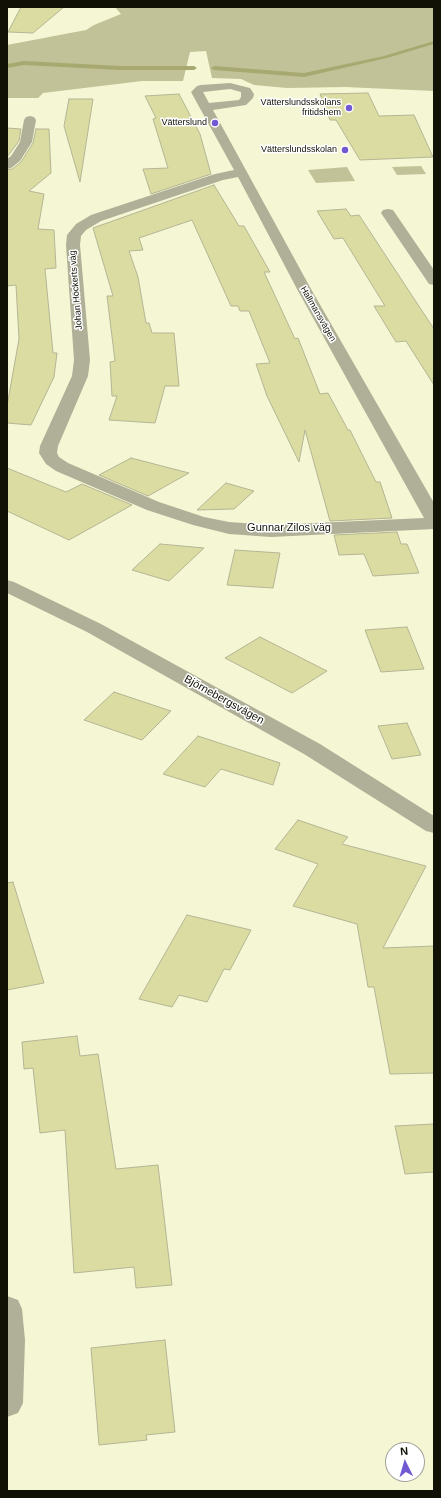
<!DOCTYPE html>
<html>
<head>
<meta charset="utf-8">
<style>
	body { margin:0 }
	#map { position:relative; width:441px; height:1498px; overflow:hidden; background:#f5f6d3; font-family:Arial,sans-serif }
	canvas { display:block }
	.frame { position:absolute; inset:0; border:8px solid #111106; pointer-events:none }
	.north { position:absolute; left:385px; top:1442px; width:40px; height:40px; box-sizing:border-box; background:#fff; border:1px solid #a0a09b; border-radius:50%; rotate:355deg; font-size:11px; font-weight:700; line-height:16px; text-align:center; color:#111106 }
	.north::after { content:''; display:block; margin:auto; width:14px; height:18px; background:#7258d2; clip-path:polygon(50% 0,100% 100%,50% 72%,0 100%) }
</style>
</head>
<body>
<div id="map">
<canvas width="441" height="1498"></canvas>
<div class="frame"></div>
<div class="north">N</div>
</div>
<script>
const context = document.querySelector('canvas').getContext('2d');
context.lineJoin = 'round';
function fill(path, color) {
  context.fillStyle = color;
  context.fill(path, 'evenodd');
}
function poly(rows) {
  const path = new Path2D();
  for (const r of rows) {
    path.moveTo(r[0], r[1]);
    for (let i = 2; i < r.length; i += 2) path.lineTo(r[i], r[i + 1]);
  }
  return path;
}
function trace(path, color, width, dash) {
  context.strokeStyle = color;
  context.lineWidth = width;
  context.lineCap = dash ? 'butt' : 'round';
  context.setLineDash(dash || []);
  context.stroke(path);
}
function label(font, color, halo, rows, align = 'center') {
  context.font = font + ' Arial,sans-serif';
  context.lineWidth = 3;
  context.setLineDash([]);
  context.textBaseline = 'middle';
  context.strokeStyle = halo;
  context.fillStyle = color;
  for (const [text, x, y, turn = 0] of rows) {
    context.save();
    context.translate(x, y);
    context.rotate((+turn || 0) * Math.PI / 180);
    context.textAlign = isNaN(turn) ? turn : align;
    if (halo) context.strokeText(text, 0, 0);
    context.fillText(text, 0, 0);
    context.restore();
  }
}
const green = poly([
	[115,7,434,7,434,91,345,87,287,88,254,85,241,79,212,78,206,51,190,52,183,81,142,81,43,93,38,98,7,98,7,45,86,30,94,25,121,14],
	[421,166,426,174,397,175,392,167],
	[347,167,355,181,316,183,308,170]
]);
const stream = poly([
	[434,41,434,44,387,58,304,77,214,70,211,68,214,66,304,73,384,56,434,41],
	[24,61,120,66,194,66,197,68,194,70,120,70,24,65,7,68,7,64,24,61]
]);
const building = poly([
	[21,7,64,7,33,33,8,32,21,7],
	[368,93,379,116,414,115,433,157,360,160,336,120,330,120,320,94,368,93],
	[179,94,200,134,211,174,151,194,143,169,168,168,153,119,156,118,145,96,179,94],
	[69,99,93,99,80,182,64,126,69,99],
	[7,128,21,129,19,141,7,157,7,128],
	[36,129,49,129,51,173,29,191,44,194,38,229,54,230,56,268,45,269,53,353,57,353,54,377,31,425,7,423,7,406,19,339,16,285,7,286,7,170,12,169,21,162,33,143,36,129],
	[214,185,239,226,244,226,270,272,264,272,289,326,295,339,298,338,320,394,328,393,348,430,350,430,376,482,380,482,392,518,330,521,305,430,299,462,267,396,256,364,270,363,249,311,240,311,238,306,231,306,192,220,139,238,143,250,129,251,138,277,146,323,149,323,152,333,174,333,179,386,165,386,155,423,109,420,117,396,112,396,110,362,115,361,107,296,113,296,93,228,214,185],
	[346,209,351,216,359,215,434,329,434,385,406,341,396,342,374,306,385,306,343,238,334,239,317,211,346,209],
	[131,458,189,473,148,496,99,475,131,458],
	[7,468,66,492,82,484,132,505,69,540,7,511,7,468],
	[226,483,254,491,234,509,197,510,226,483],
	[397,532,401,544,407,544,419,573,373,576,364,554,339,555,334,535,397,532],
	[160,544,204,548,169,581,132,570,160,544],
	[235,550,280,553,273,588,227,585,235,550],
	[407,627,424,669,381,672,365,630,407,627],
	[260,637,327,671,292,693,225,658,260,637],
	[114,692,171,711,142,740,84,720,114,692],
	[407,723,421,755,392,759,378,726,407,723],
	[198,736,280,763,273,785,221,769,205,787,163,774,198,736],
	[298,820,348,837,342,844,426,866,383,948,434,946,434,1073,390,1074,374,987,368,987,357,924,293,906,318,864,275,849,298,820],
	[13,882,44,983,7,990,7,883,13,882],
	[187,915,251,930,230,970,224,969,207,1002,179,995,172,1007,139,999,187,915],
	[77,1036,80,1056,98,1054,116,1169,158,1165,172,1285,136,1288,134,1267,74,1273,65,1130,40,1133,33,1068,24,1069,22,1042,77,1036],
	[434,1124,434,1172,405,1174,395,1126,434,1124],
	[165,1340,175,1432,146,1435,147,1440,99,1445,91,1348,165,1340]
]);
const minor = poly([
	[230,83,250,88,254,94,253,98,246,105,213,110,311,289,434,503,434,529,271,537,229,534,193,525,147,510,56,471,46,464,39,453,40,446,72,376,74,360,66,245,67,235,76,224,91,215,215,174,234,170,191,92,197,86,201,85,230,83],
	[230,89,241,92,241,97,239,100,209,103,203,92,230,89],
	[238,177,297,289,424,518,271,525,229,522,204,517,159,502,68,463,59,457,57,453,58,446,88,376,90,360,80,245,81,236,86,230,101,221,223,180,238,177],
	[30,116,34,117,36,120,32,142,20,161,11,168,7,169,7,159,11,156,20,142,24,120,26,117,30,116],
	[388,209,393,210,434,270,434,285,429,284,381,213,383,210,388,209],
	[7,580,14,582,101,624,320,744,434,816,434,833,426,831,304,754,87,632,7,593,7,580],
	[7,1296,18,1300,22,1309,25,1340,23,1403,18,1413,7,1417,7,1296]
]);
const markers = [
	[349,108,4,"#7258d2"],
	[215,123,4,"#7258d2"],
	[345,150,4,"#7258d2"]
];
const farPoinames = [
	["Vätterslundsskolans",341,103],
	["fritidshem",341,113],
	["Vätterslund",207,123],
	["Vätterslundsskolan",337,150]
];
const farStreetnames = [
	["Johan Höckerts väg",76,290,-95],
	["Hallmansvägen",318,314,60]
];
const streetNames = [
	["Gunnar Zilos väg",289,528],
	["Björnebergsvägen",224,700,29]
];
fill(green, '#c1c298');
fill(stream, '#a8a971');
fill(building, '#dbdca2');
trace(building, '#b4b594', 1);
fill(minor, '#afb097');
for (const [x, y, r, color] of markers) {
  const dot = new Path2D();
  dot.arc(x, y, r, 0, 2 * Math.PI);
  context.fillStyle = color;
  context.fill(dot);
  trace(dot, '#fff', 1.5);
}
label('9px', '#111106', '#fff', farPoinames, 'right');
label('9px', '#111106', '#fff', farStreetnames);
label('11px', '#111106', '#fff', streetNames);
</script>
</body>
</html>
